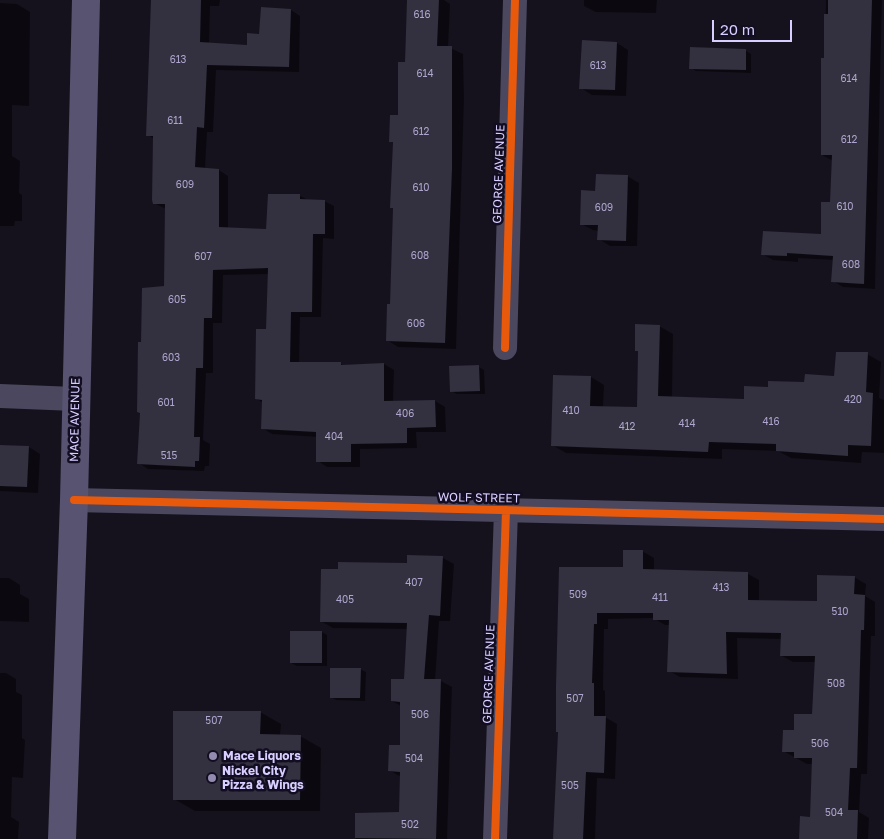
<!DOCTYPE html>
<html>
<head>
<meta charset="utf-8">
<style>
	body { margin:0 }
	#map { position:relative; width:884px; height:839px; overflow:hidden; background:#15121d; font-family:"Golos Text",sans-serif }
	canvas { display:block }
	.scale { position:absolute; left:712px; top:20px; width:80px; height:22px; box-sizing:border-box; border:2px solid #d8ceff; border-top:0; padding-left:6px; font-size:15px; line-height:18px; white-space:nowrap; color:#d8ceff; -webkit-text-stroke:4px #130d21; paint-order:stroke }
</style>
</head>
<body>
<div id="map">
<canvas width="884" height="839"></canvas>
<div class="scale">20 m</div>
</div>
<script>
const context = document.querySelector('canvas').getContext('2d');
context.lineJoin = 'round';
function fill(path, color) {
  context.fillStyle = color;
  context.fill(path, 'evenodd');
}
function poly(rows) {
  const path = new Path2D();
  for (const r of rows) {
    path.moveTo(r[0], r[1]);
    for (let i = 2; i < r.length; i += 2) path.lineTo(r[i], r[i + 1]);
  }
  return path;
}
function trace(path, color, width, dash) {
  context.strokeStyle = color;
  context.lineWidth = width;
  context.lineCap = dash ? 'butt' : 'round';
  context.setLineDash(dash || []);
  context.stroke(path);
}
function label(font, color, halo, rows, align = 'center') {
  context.font = font + ' "Golos Text",sans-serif';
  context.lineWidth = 5;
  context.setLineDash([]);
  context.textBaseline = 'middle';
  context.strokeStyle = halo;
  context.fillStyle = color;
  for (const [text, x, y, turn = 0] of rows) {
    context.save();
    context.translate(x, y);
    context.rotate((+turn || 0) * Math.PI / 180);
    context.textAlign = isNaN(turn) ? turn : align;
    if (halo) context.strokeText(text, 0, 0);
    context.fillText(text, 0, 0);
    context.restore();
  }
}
const shadow = poly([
	[152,0,220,0,219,6,210,6,209,44,248,46,291,10,300,16,299,72,216,70,213,132,207,132,205,169,219,170,228,176,228,229,267,231,300,196,308,200,324,201,334,206,334,239,323,238,321,317,300,317,299,363,341,364,344,366,384,364,394,370,393,402,435,401,445,407,446,432,416,432,417,448,360,449,360,467,327,467,318,461,318,437,272,434,262,428,263,403,256,398,267,330,269,274,223,275,222,323,213,323,213,373,206,373,203,440,210,444,209,466,205,466,204,471,148,469,139,463,143,343,165,287,166,209,154,203,154,139,148,135],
	[408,0,444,0,450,4,448,47,463,54,464,99,456,349,398,347,387,340,391,306,394,209,392,207,394,143,391,141,399,116,407,63],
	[584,0,657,0,656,13,596,12,584,6],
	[826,0,882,0,875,289,843,287,833,281,834,260,798,258,798,262,773,260,762,254,822,235,831,203,833,161,822,155],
	[0,3,17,4,30,12,29,106,12,105,12,156,20,161,19,193,22,195,22,221,15,221,14,226,0,226],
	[584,41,617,43,628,50,626,96,592,95,581,88],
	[746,51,751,54,751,73,696,71,691,68],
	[627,176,639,183,637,246,610,246,599,239,599,231,593,230,581,224,597,192],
	[659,326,673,334,672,397,745,400,769,388,836,377,867,354,881,362,879,398,884,400,884,453,862,452,861,463,791,458,778,451,722,449,722,459,566,453,552,445,591,377,604,385,603,407,638,409,640,352,636,350],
	[479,367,484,370,485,394,457,394,451,391],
	[0,446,29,447,40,454,38,493,0,491],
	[642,551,654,558,654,570,748,574,759,580,759,601,818,602,854,577,866,584,865,596,875,602,875,636,871,636,867,774,861,774,859,812,869,818,868,839,801,839,811,818,813,764,807,764,783,751,795,731,813,716,816,662,793,662,782,656,782,639,737,638,738,679,680,677,669,671,670,625,665,625,653,618,608,619,608,629,604,629,603,690,605,691,605,717,617,724,615,779,597,778,595,839,554,839,559,732,561,568,624,569],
	[443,558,454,564,450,621,439,621,435,681,441,681,452,687,447,839,356,839,356,815,400,814,401,777,389,770,401,747,401,706,392,701,405,681,408,629,333,628,322,622,408,564],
	[0,578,9,578,20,585,20,594,29,599,29,622,0,621],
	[322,632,327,635,327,666,297,666,291,663],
	[360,669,366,672,365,701,336,700,331,697],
	[0,673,6,673,16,679,16,692,22,695,22,738,25,740,23,778,12,777,11,817,19,822,18,839,0,839],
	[260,712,281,724,280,736,300,736,321,748,320,811,195,811,174,799]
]);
const building = poly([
	[151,0,201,0,200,42,247,45,247,33,259,34,261,7,291,9,289,67,207,65,204,128,197,127,195,167,219,169,219,227,266,229,268,194,300,194,300,199,325,200,325,234,313,234,312,312,291,312,290,362,341,362,341,365,384,363,384,401,435,400,436,427,407,428,407,443,351,444,351,462,316,462,316,432,261,429,262,400,255,399,256,329,266,329,268,268,213,270,212,318,204,318,203,368,196,368,194,437,200,437,199,461,195,461,195,467,137,464,140,413,137,412,138,342,141,342,142,288,164,286,165,204,153,204,152,200,153,136,146,136],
	[407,0,439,0,437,46,452,46,452,169,445,343,386,341,387,304,390,304,393,208,390,208,393,142,389,142,390,115,398,115,398,62,405,62],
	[828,0,872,0,864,284,831,282,833,256,787,253,787,256,761,255,763,231,821,234,821,202,830,202,832,155,821,155,821,58,824,58,824,14,828,14],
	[582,40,617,42,615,90,579,89],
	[690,47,746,49,746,70,689,69],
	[596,174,628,175,626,241,597,240,598,225,580,225,581,190,595,191],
	[635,324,660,325,658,396,744,399,744,386,768,387,768,381,804,382,805,374,834,376,836,352,868,352,866,392,873,393,871,446,848,445,848,456,776,451,776,444,709,442,708,452,551,446,553,375,591,376,590,406,637,407,638,351,635,351],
	[479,365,480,391,450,392,449,366],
	[0,445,29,446,27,487,0,486],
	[623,550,643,550,643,569,748,572,748,600,817,601,817,575,855,576,854,594,865,595,864,630,861,630,857,768,850,768,848,810,858,810,857,839,799,839,800,816,810,817,812,758,794,758,794,752,782,752,783,730,794,730,794,714,812,714,815,656,780,656,781,633,726,632,727,674,667,672,669,620,653,620,653,613,597,613,597,624,594,624,592,683,594,683,594,716,606,716,604,773,586,772,583,839,553,839,558,732,556,732,556,686,559,567,623,567],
	[407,555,443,556,440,616,429,615,424,679,441,679,436,839,355,838,355,813,399,812,400,772,388,771,389,745,400,745,400,702,391,701,391,679,404,679,407,623,320,622,321,569,338,569,338,562,407,563],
	[290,631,322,631,322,663,290,663],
	[330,668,361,668,360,698,330,698],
	[173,711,261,711,260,734,301,735,300,800,173,800]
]);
const street = poly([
	[505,348,515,0],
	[0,396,75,399],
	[74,500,884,519],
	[495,839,506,510]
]);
const secondary = poly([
	[62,839,74,500,86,0]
]);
const cycleway = poly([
	[505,348,515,0],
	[74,500,884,519],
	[495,839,506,510]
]);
const markers = [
	[213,756,5,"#948cb0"],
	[212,778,5,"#948cb0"]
];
const numberNames = [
	["616",422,15],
	["613",178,60],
	["613",598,66],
	["614",425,74],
	["614",849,79],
	["611",175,121],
	["612",421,132],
	["612",849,140],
	["609",185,185],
	["610",421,188],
	["610",845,207],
	["609",604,208],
	["608",420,256],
	["607",203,257],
	["608",851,265],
	["605",177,300],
	["606",416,324],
	["603",171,358],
	["420",853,400],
	["601",166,403],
	["410",571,411],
	["406",405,414],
	["416",771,422],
	["414",687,424],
	["412",627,427],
	["404",334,437],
	["515",169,456],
	["407",414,583],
	["413",721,588],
	["509",578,595],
	["411",660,598],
	["405",345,600],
	["510",840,612],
	["508",836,684],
	["507",575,699],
	["506",420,715],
	["507",214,721],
	["506",820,744],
	["504",414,759],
	["505",570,786],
	["504",834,813],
	["502",410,825]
];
const streetNames = [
	["GEORGE AVENUE",499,174,-88],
	["MACE AVENUE",75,420,-89],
	["WOLF STREET",479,498,1],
	["GEORGE AVENUE",489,674,-88]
];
const poiNames = [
	["Mace Liquors",223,756],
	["Nickel City",222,771],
	["Pizza & Wings",222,785]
];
fill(shadow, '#0007');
fill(building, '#33303f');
trace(street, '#4a475e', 24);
trace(secondary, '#575371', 28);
trace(cycleway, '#e8590c', 8);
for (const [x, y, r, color] of markers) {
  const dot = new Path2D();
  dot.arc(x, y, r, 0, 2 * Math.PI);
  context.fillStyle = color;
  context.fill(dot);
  trace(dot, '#130d21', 2);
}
label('10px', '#afa6cf', null, numberNames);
label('12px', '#d8ceff', '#130d21', streetNames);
label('bold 12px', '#d8ceff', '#130d21', poiNames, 'left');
</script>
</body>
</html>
